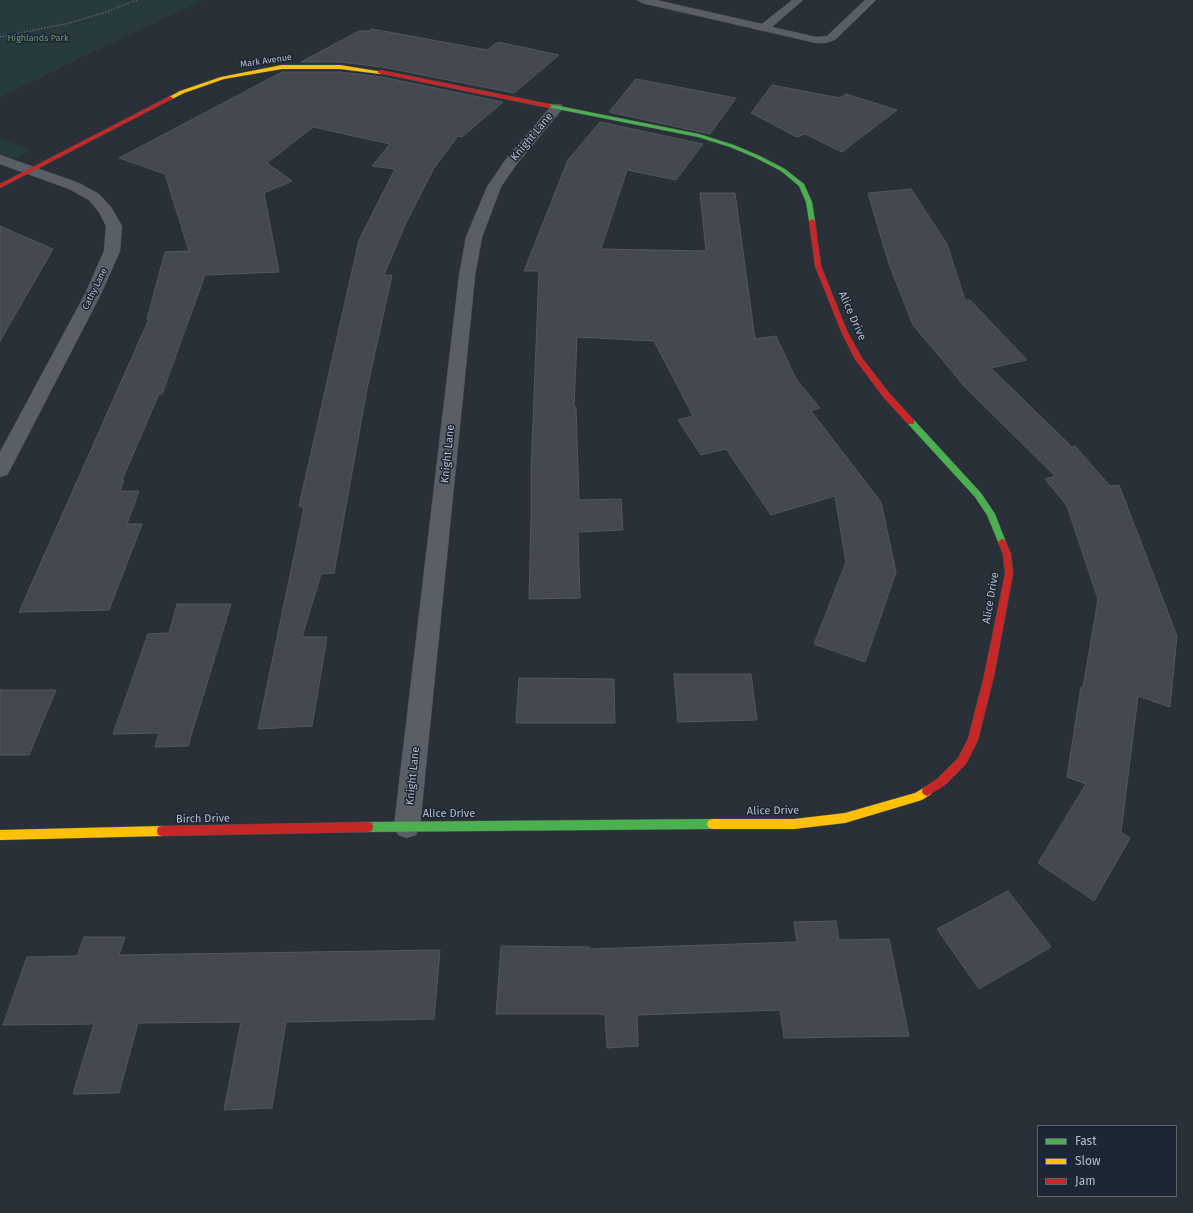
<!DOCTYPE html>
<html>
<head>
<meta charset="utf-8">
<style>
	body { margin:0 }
	#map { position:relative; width:1193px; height:1213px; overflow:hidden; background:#2a3038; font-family:"Fira Sans",sans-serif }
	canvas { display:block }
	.legend { position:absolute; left:1037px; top:1125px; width:140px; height:72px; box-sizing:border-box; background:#1d2633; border:1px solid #59626f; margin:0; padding:5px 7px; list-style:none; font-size:12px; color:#b4bcc9 }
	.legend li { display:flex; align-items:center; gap:8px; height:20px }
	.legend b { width:20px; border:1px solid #59626f }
</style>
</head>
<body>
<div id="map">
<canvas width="1193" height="1213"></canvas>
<ul class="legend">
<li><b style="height:5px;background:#4caf50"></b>Fast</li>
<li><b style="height:5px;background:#ffc107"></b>Slow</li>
<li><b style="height:5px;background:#c62828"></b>Jam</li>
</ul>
</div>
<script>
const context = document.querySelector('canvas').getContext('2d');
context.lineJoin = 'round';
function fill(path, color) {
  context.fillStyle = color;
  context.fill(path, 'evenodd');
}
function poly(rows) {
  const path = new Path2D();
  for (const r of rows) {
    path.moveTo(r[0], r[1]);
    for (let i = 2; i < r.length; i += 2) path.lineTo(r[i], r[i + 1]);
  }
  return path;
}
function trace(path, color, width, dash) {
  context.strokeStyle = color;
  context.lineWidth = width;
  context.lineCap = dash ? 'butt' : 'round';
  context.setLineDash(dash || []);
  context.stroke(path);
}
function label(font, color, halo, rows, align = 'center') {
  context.font = font + ' "Fira Sans",sans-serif';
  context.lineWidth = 3;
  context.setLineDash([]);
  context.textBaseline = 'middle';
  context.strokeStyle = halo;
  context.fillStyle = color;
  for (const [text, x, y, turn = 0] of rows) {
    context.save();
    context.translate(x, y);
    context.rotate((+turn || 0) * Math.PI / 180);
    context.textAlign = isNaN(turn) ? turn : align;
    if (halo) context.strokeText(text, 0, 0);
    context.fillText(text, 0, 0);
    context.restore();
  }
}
const green = poly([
	[0,0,202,0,0,97],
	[0,138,31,150,0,166]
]);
const building = poly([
	[372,29,487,50,498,42,559,55,514,93,382,67,340,62,301,62,359,31,369,31,372,29],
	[282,72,340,72,382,77,503,102,462,137,458,136,434,168,405,225,384,275,392,275,367,389,334,573,321,574,302,637,327,637,312,726,258,729,304,508,299,506,359,240,395,169,372,166,390,144,313,127,267,163,292,181,264,193,279,272,205,275,162,394,159,394,122,480,124,480,120,491,139,491,127,524,142,524,109,610,19,612,149,319,147,319,165,252,189,251,165,174,119,158,282,72],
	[636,79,736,98,710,134,609,112,636,79],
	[772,85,840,98,846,94,897,110,842,152,805,134,797,137,751,113,772,85],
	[600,122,703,144,676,180,627,170,601,249,706,251,700,193,735,193,755,339,776,336,796,379,820,408,811,411,881,502,896,572,865,662,814,644,846,562,835,496,771,515,726,449,701,455,678,420,693,416,654,341,577,337,574,407,576,407,579,500,621,499,623,530,578,532,580,598,529,599,531,518,531,471,539,271,524,271,568,160,600,122],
	[911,189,947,244,965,300,970,300,1027,360,991,368,1072,447,1075,446,1110,486,1119,485,1177,636,1170,707,1138,696,1121,832,1130,838,1094,901,1038,863,1086,784,1067,777,1081,687,1083,688,1098,599,1067,506,1045,479,1055,476,965,387,913,325,889,264,868,193,911,189],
	[0,226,53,249,0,341,0,226],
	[177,604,231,604,188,746,155,747,159,733,113,734,148,634,169,633,177,604],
	[674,674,751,674,757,720,678,722,674,674],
	[519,678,614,679,615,723,516,723,519,678],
	[0,690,56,690,29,755,0,755,0,690],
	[1008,891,1051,947,979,989,937,929,1008,891],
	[836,921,839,940,889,939,909,1036,784,1038,780,1010,637,1015,638,1046,607,1048,605,1014,496,1014,501,946,589,947,589,949,797,942,794,922,836,921],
	[84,937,125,937,119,955,440,950,434,1019,286,1022,272,1108,224,1110,241,1022,138,1023,119,1093,73,1094,94,1024,3,1025,27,957,77,956,84,937]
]);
const path = poly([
	[0,37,70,23,106,12,137,0]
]);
const lane = poly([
	[637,0,656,0,762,24,792,0,803,0,772,27,816,37,827,36,865,0,876,0,835,40,825,43,816,43,642,3,637,0]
]);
const street = poly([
	[557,104,562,105,563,108,516,165,501,187,482,237,475,276,420,826,416,835,407,838,398,835,394,826,459,276,466,237,487,187,506,159,552,105,557,104],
	[0,155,79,183,99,194,111,207,122,226,120,251,101,294,10,470,7,475,0,477,0,452,85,294,104,251,106,226,99,212,89,200,69,189,0,164,0,155]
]);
const fast = poly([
	[549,104,699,134,734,145,760,156,785,169,804,184,812,202,815,221,812,223,809,221,806,202,799,186,781,171,756,158,730,147,698,137,547,107,547,105,549,104],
	[911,419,914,420,981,493,995,514,1006,542,1005,544,999,544,987,515,975,497,908,424,907,422,911,419],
	[712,819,716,821,717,824,716,827,712,829,368,832,364,831,363,827,364,823,368,822,712,819]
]);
const slow = poly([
	[282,65,340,65,383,72,380,74,340,69,282,69,224,79,184,93,172,99,167,98,180,91,221,77,282,65],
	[927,786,931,788,932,791,931,794,922,800,845,823,794,829,712,829,708,827,707,824,708,821,712,819,794,819,845,813,915,793,927,786],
	[162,826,166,827,167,831,166,835,162,836,0,840,0,830,162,826]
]);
const jam = poly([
	[380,70,549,104,552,106,549,108,378,73,378,71,380,70],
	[170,96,173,98,172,99,0,188,0,184,170,96],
	[812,219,815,221,821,266,847,331,862,358,890,394,914,420,914,424,908,424,884,398,855,359,841,331,815,266,809,221,812,219],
	[1002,539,1005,540,1011,554,1013,574,994,676,978,740,966,764,945,785,927,796,923,794,922,791,923,788,937,779,958,758,968,739,984,676,1005,574,1003,554,998,542,1002,539],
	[368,822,372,823,373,827,372,831,368,832,162,836,158,835,157,831,158,827,162,826,368,822]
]);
const farParknames = [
	["Highlands Park",38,38]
];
const farStreetnames = [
	["Mark Avenue",266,61,-8],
	["Cathy Lane",95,289,-64]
];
const streetNames = [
	["Knight Lane",532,137,-50],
	["Alice Drive",852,316,66],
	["Knight Lane",448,454,-84],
	["Alice Drive",991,598,-80],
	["Knight Lane",413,776,-84],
	["Alice Drive",773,811,-1],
	["Alice Drive",449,814],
	["Birch Drive",203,819,-1]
];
fill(green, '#273a3e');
fill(building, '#444950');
trace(building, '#52575f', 1);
trace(lane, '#484c53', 1);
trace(street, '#484c53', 1);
trace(fast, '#484c53', 1);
trace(slow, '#484c53', 1);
trace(jam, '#484c53', 1);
trace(path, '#5d636a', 1.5, [1.5, 1.5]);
fill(lane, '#5a5e66');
fill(street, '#5a5e66');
fill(fast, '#4caf50');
fill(slow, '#ffc107');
fill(jam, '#c62828');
label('9px', '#6b9a76', '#1d2633', farParknames);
label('9px', '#b4bcc9', '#1d2633', farStreetnames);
label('11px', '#b4bcc9', '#1d2633', streetNames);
</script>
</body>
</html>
